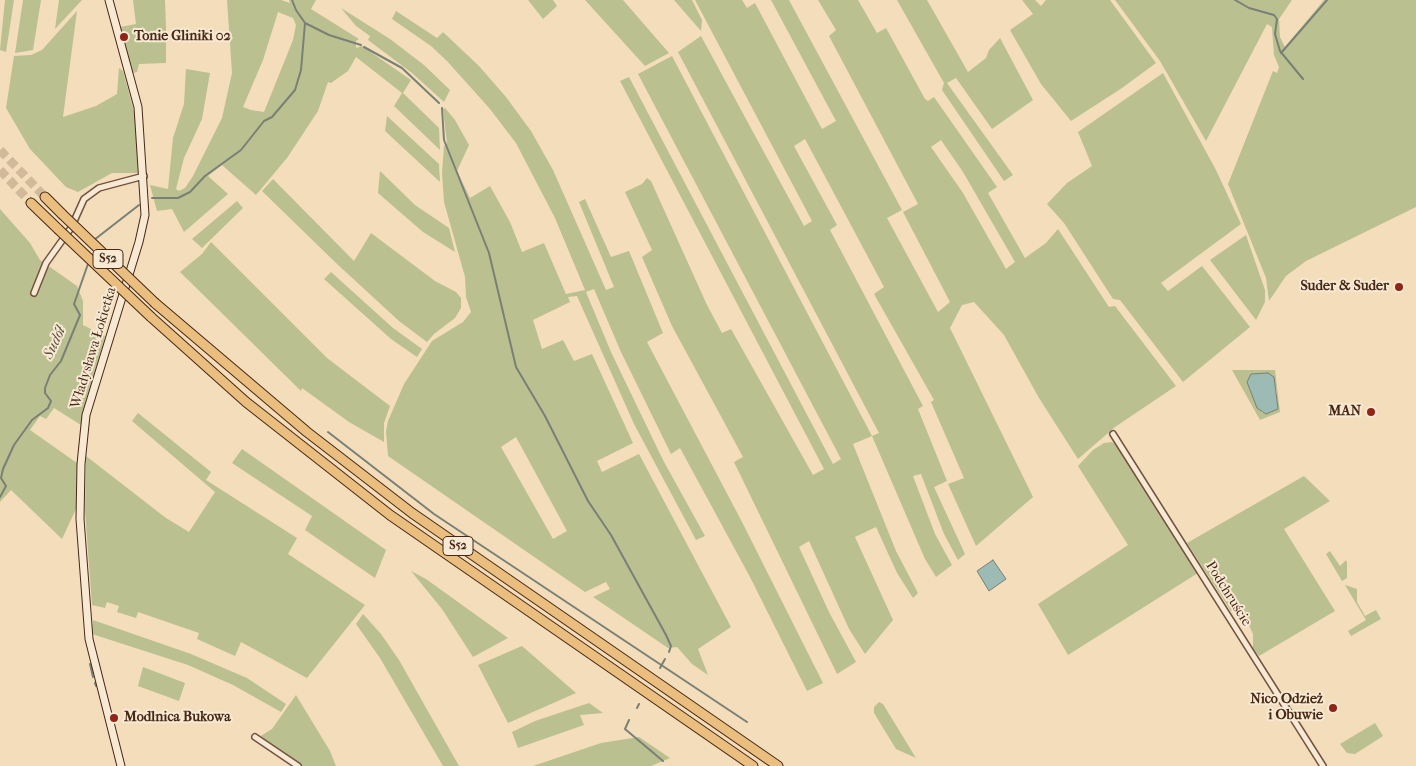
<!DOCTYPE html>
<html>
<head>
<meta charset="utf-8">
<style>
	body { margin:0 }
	canvas { display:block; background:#f3ddbb }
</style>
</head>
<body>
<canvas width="1416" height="766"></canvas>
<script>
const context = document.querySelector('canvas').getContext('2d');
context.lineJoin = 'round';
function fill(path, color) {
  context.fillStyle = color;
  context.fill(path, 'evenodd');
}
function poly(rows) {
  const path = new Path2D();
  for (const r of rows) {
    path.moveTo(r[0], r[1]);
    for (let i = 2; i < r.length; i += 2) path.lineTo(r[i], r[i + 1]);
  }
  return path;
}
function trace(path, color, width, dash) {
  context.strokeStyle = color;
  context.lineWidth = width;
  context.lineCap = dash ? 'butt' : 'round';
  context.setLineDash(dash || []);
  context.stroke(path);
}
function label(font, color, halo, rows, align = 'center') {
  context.font = font + ' "IM FELL French Canon",serif';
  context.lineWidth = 4;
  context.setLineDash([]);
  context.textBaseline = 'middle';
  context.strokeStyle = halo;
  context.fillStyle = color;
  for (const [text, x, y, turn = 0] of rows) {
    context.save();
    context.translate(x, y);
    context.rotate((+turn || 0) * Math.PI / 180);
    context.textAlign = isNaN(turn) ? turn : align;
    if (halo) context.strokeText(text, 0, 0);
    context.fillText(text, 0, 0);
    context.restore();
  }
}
const green = poly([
	[5,0,14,0,6,52,0,50],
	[23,0,41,0,33,50,15,53],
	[59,0,82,0,55,29],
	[133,0,165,0,166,28,166,63,139,64,137,72,133,73,120,27,136,24],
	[227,0,281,0,290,3,289,0,316,0,311,9,359,39,356,41,356,48,362,46,411,80,403,93,439,128,440,150,394,106,402,93,356,57,348,71,331,83,328,82,318,111,287,158,256,195,222,165,208,176,228,194,184,232,172,209,157,211,150,185,168,189,173,138,184,104,186,69,210,73,202,119,184,158,176,189,179,191,185,188,193,176,222,118,232,73],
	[278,12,293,18,296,25,293,40,264,112,251,110,243,107,263,60],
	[528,0,553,0,557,6,543,19],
	[585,0,623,0,669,53,645,66],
	[674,0,692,0,702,20,701,31],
	[695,0,742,0,747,8,755,3,822,129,836,121,771,0,789,0,902,210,887,218,938,312,950,302,903,212,918,204,829,36,836,30,818,0,858,0,877,33,886,28,925,99,928,101,934,97,997,187,988,193,1025,258,1046,243,1058,229,1109,307,1115,306,1176,386,1115,427,1078,459,1039,398,1004,335,974,302,962,305,950,328,1033,497,976,546,948,484,964,478,931,402,934,400,874,294,884,287,805,139,794,146,837,225,830,230,923,406,918,409,947,481,934,487,965,554,958,560,944,534,921,474,913,476,935,534,952,565,936,577,925,559,872,436,853,444,896,551,918,593,913,598,897,573,876,527,855,537,893,620,865,654,849,629,809,541,799,547,829,612,856,662,837,674,734,462,743,457,672,326,642,257,652,250,625,192,642,184,647,178,651,181,707,305,722,333,731,329,813,475,824,469,620,81,629,77,833,464,841,459,638,74,672,56,872,436,879,433,678,52,701,36,804,226,812,221],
	[941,140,963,172,1015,262,1006,269,963,193,931,147],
	[897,0,927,0,968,72,986,58,989,50,1000,38,1033,100,992,129,956,78,947,83,1013,175,1004,181,942,90,944,83],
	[1022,0,1035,0,1041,6,1046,0,1110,0,1156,63,1122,88,1071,121,1041,84,1010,30,1033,14],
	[1115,0,1292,0,1279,19,1280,37,1285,47,1324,0,1416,0,1416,207,1306,261,1286,276,1269,301,1266,278,1228,184,1273,71,1277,73,1279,67,1274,55,1272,27,1267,24,1206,141,1160,61],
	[341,8,390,39,424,65,450,90,444,102,412,73,368,40,370,36,356,26],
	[77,11,63,117,96,106,117,94,119,68,123,71,135,115,138,173,112,173,78,192,66,187,30,149,6,108,14,56,31,55,42,50],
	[396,11,437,38,443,32,479,66,506,97,531,131,553,170,606,290,614,287,579,202,585,199,611,257,629,251,663,333,647,342,741,520,823,683,807,691,750,577,680,448,671,454,621,352,594,289,586,292,611,352,663,460,705,536,696,540,634,424,577,296,568,297,570,302,533,320,542,349,563,340,574,361,592,354,633,443,597,461,602,472,639,454,731,627,698,649,708,675,692,664,677,647,668,648,593,597,610,589,606,582,585,592,388,456,386,431,388,421,404,384,432,341,463,322,471,312,466,297,465,277,444,202,442,173,444,146,447,143,443,109,445,108,455,120,469,145,457,171,470,198,490,186,510,222,522,252,544,243,566,294,585,290,555,218,516,143,490,109,447,61,431,46,392,19],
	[516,437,567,531,553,539,501,447],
	[1163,73,1216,170,1241,224,1161,283,1168,291,1202,266,1250,327,1183,382,1120,300,1113,299,1064,223,1047,204,1067,183,1092,166,1078,132],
	[387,116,439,164,440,182,385,131],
	[380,171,415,205,449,228,455,252,423,232,378,193],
	[273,179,354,261,371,233,435,281,456,292,461,298,461,308,455,318,434,334,427,342,399,321,336,263,262,191],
	[237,201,243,208,202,248,192,239],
	[0,209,30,243,40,260,77,286,83,301,83,325,105,336,81,425,54,408,46,419,40,416,30,430,77,463,76,509,62,539,11,490,0,502],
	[1246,235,1265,290,1265,302,1256,320,1210,260],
	[211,242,327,358,390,406,384,423,384,442,349,422,302,388,301,391,180,272,202,254],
	[331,272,393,328,422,349,417,357,391,339,324,279],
	[1232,370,1275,370,1280,412,1260,420],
	[1276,386,1278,409,1263,413,1258,408],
	[138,413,211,472,206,480,297,538,288,554,365,605,307,678,241,642,235,656,197,639,199,633,138,612,136,618,117,612,119,606,107,602,105,608,92,605,85,511,86,456,166,518,189,532,215,492,132,421],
	[1112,442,1120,447,1198,573,1068,655,1038,604,1128,545,1078,466,1093,450,1104,443],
	[242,449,386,550,375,578,305,530,312,516,232,463],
	[1304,476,1330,501,1284,529,1335,611,1259,656,1253,648,1253,634,1246,619,1231,611,1187,543],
	[1330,551,1340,566,1346,560,1347,563,1347,578,1342,581,1326,554],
	[411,571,426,579,508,638,473,657,442,609],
	[1345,585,1357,589,1357,602,1365,616,1376,610,1381,619,1351,636,1348,631,1366,620],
	[363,614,381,634,399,660,459,766,443,766,380,658,356,624],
	[93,620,191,654,247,678,286,704,281,712,233,685,188,665,92,634],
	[522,646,576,693,508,723,478,665],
	[143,667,185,683,179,701,138,686],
	[296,695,330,751,336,766,301,766,259,737,272,729],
	[879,702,883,704,916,758,896,749,874,713,874,707],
	[589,703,603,713,580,715,584,725,518,748,512,732,535,721],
	[1375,723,1383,736,1355,754,1347,753,1340,744],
	[639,737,670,758,651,766,533,766,601,743]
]);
const water = poly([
	[1268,373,1274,377,1278,409,1266,414,1257,408,1247,382,1251,374,1268,373],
	[993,560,1006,579,989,591,977,571,993,560]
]);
const stream = poly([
	[1235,0,1249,8,1274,15,1277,19,1275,34,1280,51,1303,79],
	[305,23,329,35,361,45],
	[364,47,402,68,439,103],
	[1281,53,1327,0],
	[442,108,444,140,489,253,516,367,545,416,588,501,611,535,666,635,671,646,669,652],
	[152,198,178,198,190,192,205,176,241,150,264,121,272,117,295,90,301,70,305,23,296,10,292,0],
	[94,240,139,205],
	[328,432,434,514,747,722],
	[0,497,6,486,1,478,3,469,14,445,32,420,48,408,51,401,45,393,45,388,50,375,61,361,80,315,74,304,89,261],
	[90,664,93,677],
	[660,668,665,659],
	[95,683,96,686],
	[637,708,639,704],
	[629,720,625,729,663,761]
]);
const highwayTunnel = poly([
	[0,150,45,197],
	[0,170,31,203]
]);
const street = poly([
	[34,293,46,263,71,228,84,199,99,188,144,176],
	[1113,434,1323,766],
	[255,737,298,766]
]);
const secondary = poly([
	[109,0,138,107,145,215,139,242,86,415,81,464,80,519,89,639,121,766]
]);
const highway = poly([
	[45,197,62,214],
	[31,203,58,229],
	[155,303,307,432,412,513,778,766],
	[151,317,246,402,390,515,753,766]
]);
const highwayBridge = poly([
	[62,214,155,303],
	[58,229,151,317]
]);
const markers = [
	[124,37,5,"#8f2418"],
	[1399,287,5,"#8f2418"],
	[1371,412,5,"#8f2418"],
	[1333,708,5,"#8f2418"],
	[114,718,5,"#8f2418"]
];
const shields = [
	[108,259,30],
	[458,546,30]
];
const shieldNames = [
	["S52",108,259],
	["S52",458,546]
];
const poiNames = [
	["Tonie Gliniki 02",134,37,"left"],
	["Suder & Suder",1389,287],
	["MAN",1361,412],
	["Nico Odzież",1323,700],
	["i Obuwie",1323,716],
	["Modlnica Bukowa",124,718,"left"]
];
const streetNames = [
	["Władysława Łokietka",94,348,-73],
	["Podchruście",1228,594,58]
];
const waterNames = [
	["Sudół",55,343,-65]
];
fill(green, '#bbc090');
fill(water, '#9bbbb4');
trace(water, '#798075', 1);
trace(stream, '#798075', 2);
trace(highwayTunnel, '#d1b99a', 9, [9, 4.5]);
trace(street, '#72543f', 8);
trace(secondary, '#472716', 9);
trace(highway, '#472716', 11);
trace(street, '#f7e9d3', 5);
trace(secondary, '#f7e9d3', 7);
trace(highway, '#eabe7e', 9);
trace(highwayBridge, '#472716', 11, []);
trace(highwayBridge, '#eabe7e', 9);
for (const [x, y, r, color] of markers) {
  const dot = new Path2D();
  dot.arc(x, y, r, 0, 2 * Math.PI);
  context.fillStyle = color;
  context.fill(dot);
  trace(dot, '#f7e9d3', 2);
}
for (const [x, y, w] of shields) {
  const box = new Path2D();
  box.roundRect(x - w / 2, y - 9.5, w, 19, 4);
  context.fillStyle = '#f7e9d3';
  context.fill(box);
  trace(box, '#472716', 1);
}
label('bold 12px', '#472716', null, shieldNames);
label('bold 14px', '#472716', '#f7e9d3', poiNames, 'right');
label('14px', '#472716', '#f7e9d3', streetNames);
label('italic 15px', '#5c4c3e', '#f7e9d3', waterNames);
</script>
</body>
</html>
